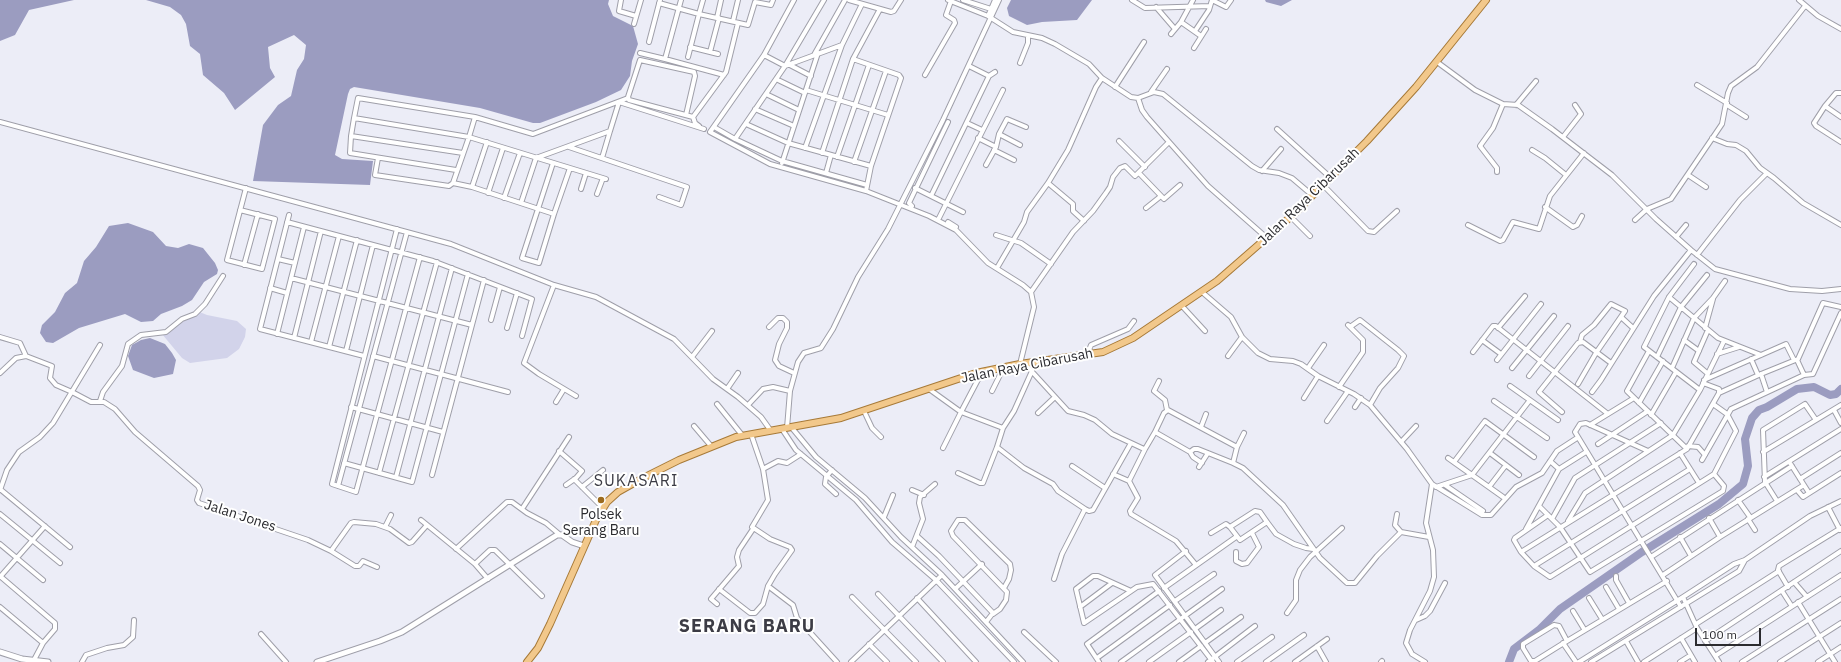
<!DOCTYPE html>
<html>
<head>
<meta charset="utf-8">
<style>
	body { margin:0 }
	#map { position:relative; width:1841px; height:662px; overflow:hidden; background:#ecedf7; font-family:"IBM Plex Sans",sans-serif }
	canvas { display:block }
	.scale { position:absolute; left:1695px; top:628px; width:66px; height:18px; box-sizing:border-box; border:2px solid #2b2b2f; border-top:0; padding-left:5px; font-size:12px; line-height:14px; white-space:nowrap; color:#2b2b2f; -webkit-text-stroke:3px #fff; paint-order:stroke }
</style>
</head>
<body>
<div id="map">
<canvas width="1841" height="662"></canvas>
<div class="scale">100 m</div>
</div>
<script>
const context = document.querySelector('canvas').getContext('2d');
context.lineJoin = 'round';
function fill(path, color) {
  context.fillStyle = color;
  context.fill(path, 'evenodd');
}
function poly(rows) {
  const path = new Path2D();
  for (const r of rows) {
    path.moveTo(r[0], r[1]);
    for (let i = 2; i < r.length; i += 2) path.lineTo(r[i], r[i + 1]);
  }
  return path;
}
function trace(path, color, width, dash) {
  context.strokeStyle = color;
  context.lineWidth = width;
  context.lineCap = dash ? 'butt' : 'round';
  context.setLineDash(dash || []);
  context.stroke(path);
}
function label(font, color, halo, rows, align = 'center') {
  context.font = font + ' "IBM Plex Sans",sans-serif';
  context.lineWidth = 4;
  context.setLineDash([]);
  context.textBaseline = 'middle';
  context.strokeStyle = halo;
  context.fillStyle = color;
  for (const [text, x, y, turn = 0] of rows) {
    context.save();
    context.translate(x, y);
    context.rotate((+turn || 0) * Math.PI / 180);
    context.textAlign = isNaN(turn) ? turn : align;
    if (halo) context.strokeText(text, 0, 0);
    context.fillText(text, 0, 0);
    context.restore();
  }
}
const green = poly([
	[197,311,207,315,237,321,246,329,245,337,239,349,227,358,190,363,182,358,162,334,172,324]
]);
const water = poly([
	[0,0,74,0,29,10,15,35,0,41],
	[146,0,609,0,608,4,613,16,633,26,638,44,632,61,630,76,621,90,596,102,540,123,533,123,480,108,354,87,350,89,348,94,335,155,342,159,373,161,370,185,253,181,263,125,278,105,291,96,297,70,304,59,306,45,294,35,268,47,270,68,275,77,235,110,224,93,203,75,200,54,190,46,186,24,181,15,170,7],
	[1011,0,1092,0,1077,20,1042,22,1027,25,1009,16,1007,8],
	[1265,0,1292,0,1281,6,1266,2],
	[128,223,153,232,166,246,178,248,189,244,203,248,215,263,218,270,217,274,204,282,192,300,182,306,161,314,153,321,141,322,125,314,79,328,53,343,46,342,40,333,42,325,55,312,65,293,77,283,84,261,96,247,109,226],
	[150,338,165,344,172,353,176,360,173,374,154,378,133,370,128,356,132,345,141,340]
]);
const river = poly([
	[1509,662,1514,649,1539,630,1560,609,1642,552,1719,504,1743,484,1748,466,1745,439,1752,418,1759,410,1767,407,1797,389,1814,387,1830,395,1836,394,1841,389]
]);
const minor = poly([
	[621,0,619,11,636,16],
	[703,0,699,14,748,25,755,2,771,5,773,0],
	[794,0,764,55,710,132,770,164,866,191,929,216,956,230,988,263,1023,285,1031,292,1034,307,1020,364],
	[849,0,891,12,894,11,901,0],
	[948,0,988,16,1013,32,1042,38,1055,44,1089,64,1102,78,1131,97,1138,98,1154,92,1163,94,1252,166,1259,170,1279,173,1292,178,1312,195],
	[963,0,991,9],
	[1132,0,1145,8,1210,6],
	[1212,0,1226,7,1231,0],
	[1799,0,1818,16,1841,29],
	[659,3,699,14,688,57],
	[1156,7,1175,29],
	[988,16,995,0],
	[717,18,721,0],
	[733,21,738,0],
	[1181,22,1201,36],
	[634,24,641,0],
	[1195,31,1209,10,1212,0],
	[1171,34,1181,22,1193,0],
	[649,42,660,0],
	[690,47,718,54],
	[1194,48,1206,29],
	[710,52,719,18],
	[640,53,665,59,681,0],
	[764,55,785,66,842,45],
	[814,55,845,0],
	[665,59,724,75],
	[853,59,899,75,901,78,871,166,866,191],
	[1437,62,1475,90,1503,104,1518,105,1552,129,1612,175,1656,219,1691,250,1715,269,1790,289,1822,291,1841,289],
	[1020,63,1028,43,1028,36],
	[788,64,811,76],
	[969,66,989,76,995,72],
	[925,75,955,23,954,20,946,15,951,1],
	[776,79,805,93],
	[1697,85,1727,103],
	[1115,87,1144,42],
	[806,90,888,115],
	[1151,92,1167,69],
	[766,94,799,110],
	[1138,98,1142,110,1147,117,1208,186,1267,238],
	[1516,105,1536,81],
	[1727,105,1746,117],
	[1825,106,1836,93,1841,93],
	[755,109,794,126],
	[686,115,695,76,694,72,640,60,628,97,629,100,693,117],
	[475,117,469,137,354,118,358,98,475,117,533,134,628,98],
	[1841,117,1825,106,1814,123,1816,126,1841,142],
	[354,118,351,136,463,153],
	[0,122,451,244,554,285,596,297,674,339,713,379,738,397,761,417,771,431],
	[967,123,982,130],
	[746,124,788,143,871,166],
	[699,126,695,123,693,117,726,72,738,23],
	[714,127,735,139,782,161,867,185],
	[1277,129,1331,178],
	[999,134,1020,145],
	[351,136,350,153,456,170],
	[1563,137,1581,114,1575,105],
	[978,138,996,147,986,165],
	[1712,138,1727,144,1736,145,1746,151,1760,168,1774,178,1803,203,1841,225],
	[735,139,785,66,824,0],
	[1119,141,1145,167],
	[569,147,687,187,681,205,659,197],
	[996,147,999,134,1007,119,1026,127],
	[805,148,842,45,862,4],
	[994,150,1014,160],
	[1532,150,1545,158,1566,175],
	[822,153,853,59,880,9],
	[837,157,869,65],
	[378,158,375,175,449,186,453,183,469,137,606,179],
	[602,158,610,131],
	[854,162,886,71],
	[553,163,522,258,539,263,554,214],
	[782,163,818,53],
	[1262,171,1281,149],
	[1497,172,1497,168,1480,146,1493,128,1503,104],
	[826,173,831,155],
	[1139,173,1164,199,1180,185],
	[1688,175,1706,187],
	[453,183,472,187,554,214,570,168],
	[1048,183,1073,204,1073,211,1084,221],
	[1323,185,1368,231,1374,232,1397,211],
	[472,187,487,142],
	[915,188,963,212],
	[581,189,586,173],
	[488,193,503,148],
	[597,194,603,178],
	[931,196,989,76],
	[504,198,520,153],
	[521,203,536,158,610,131,619,102,704,129],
	[912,206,909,203,948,122],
	[1545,207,1573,227,1577,225,1582,216],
	[1146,208,1161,196],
	[240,210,275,219,262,269,227,260,246,188],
	[289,215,260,329,364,356],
	[1291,217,1310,236],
	[938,220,1003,90],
	[1635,220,1647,209,1671,199,1722,124,1728,93,1731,86,1757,67,1805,6],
	[287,222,433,261,532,299,522,336],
	[948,222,956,227],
	[1468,225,1500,241,1503,240,1513,222,1539,229,1550,196,1584,153],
	[397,229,332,484,356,492,420,257],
	[996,235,1021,243,1051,264],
	[1676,237,1686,225],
	[1697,255,1740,200,1767,173],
	[278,259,295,263],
	[1694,264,1669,297,1644,347,1700,390],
	[244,265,258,214],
	[997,268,1024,222,1027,212,1048,183,1068,150,1096,87,1102,78],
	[291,278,472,325],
	[554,285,524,363,539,374,576,396],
	[270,288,287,293],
	[1031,292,1073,232,1093,211,1106,193,1110,187,1113,177,1120,168,1125,166,1135,176,1169,142],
	[1202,292,1231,317,1242,337,1258,353,1270,359,1293,361,1301,364,1318,376,1354,394,1370,405,1407,449,1432,484,1482,515,1491,515,1516,487,1542,473,1557,451,1577,438],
	[1669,297,1718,338,1761,355],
	[1182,306,1205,331],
	[1621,317,1633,328],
	[491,320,500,287],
	[769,327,778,318,783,318,787,322,787,328,779,344,775,360,779,366,794,373],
	[1350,327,1360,320,1398,350,1404,356,1398,368,1380,388,1370,405],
	[507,328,517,293],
	[1498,328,1525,296],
	[1705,328,1713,299],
	[277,334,304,227],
	[0,337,20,343,26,356,52,366,50,378,56,385,72,392,91,402,104,402,115,409,135,432,198,486,200,490,197,500,199,503,308,540,331,551,355,566,359,566,363,561,377,567],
	[294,338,321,231],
	[1482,340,1501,354],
	[1684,340,1699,351],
	[311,342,339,236],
	[329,347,357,240],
	[346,351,373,245],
	[1649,351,1627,391,1687,449],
	[1473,352,1493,326,1496,326,1608,414],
	[1717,354,1739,347],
	[1087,355,1091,345,1128,329,1134,321],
	[373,356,508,392],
	[1228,356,1242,337],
	[692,357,712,331],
	[1657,357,1681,307,1707,275],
	[1751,359,1758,375],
	[1497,360,1541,304],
	[1797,360,1804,375],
	[1025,364,1068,411,1084,415,1095,420,1112,434,1144,449,1145,449,1155,432,1164,413,1168,410,1237,447,1233,463,1243,468,1283,505,1320,558,1347,583,1355,583,1377,556,1401,532,1429,537],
	[1308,368,1324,345],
	[1512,368,1554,316],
	[1672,368,1694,318,1713,298,1725,281],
	[1032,371,1014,411,1003,428,997,447,1024,468,1053,484,1058,491,1085,509],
	[982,372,961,412,1003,428],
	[0,373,16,358,26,356],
	[1707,373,1694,362,1708,330],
	[1761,374,1767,392],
	[1529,376,1568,326],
	[1704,380,1786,344,1794,360],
	[1159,381,1154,391,1165,400,1167,410],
	[1578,384,1596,353,1625,311,1611,304,1594,325,1582,335,1580,342],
	[1510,386,1558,420],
	[1339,387,1363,352,1363,340,1348,325],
	[727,389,738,373],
	[929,389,961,412,943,448],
	[992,391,1004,367],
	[1592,392,1601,380,1654,296,1691,250],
	[1719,393,1761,374,1798,359,1823,303,1841,307],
	[1304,398,1318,376],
	[100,401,103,392,122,366,128,344,141,335,166,332,182,319,195,314,205,304,223,276],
	[1494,401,1547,438],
	[556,402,564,389],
	[1639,403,1663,361],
	[717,404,742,435],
	[748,405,763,389,773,387,790,391],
	[351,407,443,432],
	[1355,407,1361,398],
	[1834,410,1841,423],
	[864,411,872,428,881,437],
	[1562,412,1539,392,1578,343,1583,342,1611,363],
	[1038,413,1055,397],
	[1651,415,1676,372],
	[1327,421,1348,391],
	[1590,425,1634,398],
	[694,426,711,446],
	[1201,427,1206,414],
	[787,428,790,391,798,362,804,353,821,348,833,329,858,277,888,229,943,120,999,0],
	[792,428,816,457,865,498,901,537,942,575,1023,662],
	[782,429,796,450,856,500,892,542,936,580,1014,662],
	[1155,432,1190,452,1194,449,1198,449,1233,463],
	[1401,442,1416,426],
	[1598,444,1648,411],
	[1688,446,1698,447,1705,455],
	[1237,447,1244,433],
	[1145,449,1129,481,1138,498,1130,511,1131,514,1176,541,1196,565],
	[559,451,582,471,576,478,566,485],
	[1648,451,1586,423,1580,424,1575,432,1681,607],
	[1190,452,1193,457,1202,463],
	[1763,452,1841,405],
	[1490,453,1519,475],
	[1680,453,1699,483],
	[1448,458,1503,497],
	[1702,460,1731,409,1804,375,1813,374,1841,313],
	[1550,461,1559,469],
	[1454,462,1485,421,1534,457],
	[344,463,412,482,468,274],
	[1790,463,1809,493],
	[1072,466,1105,488],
	[1199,467,1208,453],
	[763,469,778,461,787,463,801,454],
	[832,470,826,477,825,484,836,494],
	[379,473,437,262],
	[958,473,980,483,983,483,997,447],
	[1113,474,1129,481],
	[432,475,484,280],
	[396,477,452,268],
	[1764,477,1841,429],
	[574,479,603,508],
	[1800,479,1841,453],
	[1445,485,1483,511],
	[338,486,407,232],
	[582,487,603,470],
	[1436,487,1472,475,1530,400],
	[1489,487,1506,465],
	[0,489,70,547],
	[0,490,7,470,19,452,40,437,53,423,100,345],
	[912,490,924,495],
	[1797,490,1803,497,1841,473],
	[1738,500,1750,517],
	[1777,501,1765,482,1763,430,1805,404,1816,420],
	[1539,506,1560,527,1590,572,1723,491,1724,486,1714,474],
	[1828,507,1840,530],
	[522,509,569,437],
	[0,514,60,563],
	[1397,514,1395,525,1401,532],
	[1548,515,1515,538,1514,540,1521,552,1534,566,1550,577,1714,474,1736,431,1727,414,1713,404],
	[884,517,893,495],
	[1709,518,1720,537],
	[1552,519,1575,478,1661,423],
	[1748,519,1755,530],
	[421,520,475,564,488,579],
	[1568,521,1585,493,1673,435,1700,390,1724,341],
	[1267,522,1276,534,1294,544,1306,548,1313,549],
	[385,527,391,515],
	[1526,529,1559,469,1586,452],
	[1211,533,1226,524,1230,527,1240,540,1267,522,1260,512,1255,511,1230,527],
	[917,536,939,556,993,613,986,622],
	[1680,537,1691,556],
	[0,544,43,580],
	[912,547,923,519,919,503,920,497,935,484],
	[456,549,507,502,512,502,527,513,546,523,559,534],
	[331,551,351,523,354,522,376,524,390,529,409,543,412,542,427,525],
	[1186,551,1155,575,1219,662],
	[1236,552,1236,561,1242,564,1247,563,1259,547,1252,533],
	[1521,552,1687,449,1719,393,1719,389,1703,383],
	[1651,557,1792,466],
	[475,564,490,550,495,550,542,596],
	[1534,566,1690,469],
	[1663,575,1720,537,1804,485],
	[0,576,55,623,55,629,43,643,34,660],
	[1616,576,1616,580,1629,603],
	[0,577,45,526],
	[1054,579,1062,554,1085,509,1089,511,1093,510,1131,443],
	[1794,582,1807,597],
	[768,586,793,605,797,618,837,662],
	[1606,587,1619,609],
	[1788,587,1778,570,1779,566,1841,528],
	[1164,588,1236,537],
	[719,589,750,613,755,613,763,604,768,586,775,574,792,550,790,547,770,539,752,527,768,500,763,469,751,434],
	[955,589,982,564],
	[1131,591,1098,576,1093,576,1076,589,1084,623,1137,587,1153,584,1213,662],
	[1782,591,1791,605],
	[878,594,943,662],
	[852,597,916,662],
	[1683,597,1697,628,1719,662],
	[917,598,976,662],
	[1589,598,1602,619],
	[1175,601,1214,574],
	[1798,602,1835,662],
	[717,604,711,599,739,566,737,557,739,550,753,529],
	[0,607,43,643],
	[1080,607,1112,583],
	[1573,611,1584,629],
	[1287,613,1296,600,1296,580,1300,570,1310,557,1342,528],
	[993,614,1000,609,1006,600,1007,592,953,536,951,531,958,520,965,520,1010,564,1011,570,1009,579,1004,588],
	[1416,620,1425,616,1430,611,1445,583],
	[1696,624,1779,571],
	[1554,625,1559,626,1567,641,1535,661,1531,661,1523,648,1523,644,1554,625],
	[1195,629,1221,610],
	[1024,632,1056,662],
	[261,634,286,662],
	[1681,638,1695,662],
	[1567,641,1667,581],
	[1626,641,1638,662],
	[1705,641,1841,551],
	[1205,643,1241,617],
	[1563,643,1576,662],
	[869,644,887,662],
	[1317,646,1326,662],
	[1715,656,1841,575],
	[1097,658,1170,605],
	[82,662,86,655,107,648,124,645,133,637,134,620],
	[851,662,942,575],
	[1099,662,1087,644,1159,591],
	[1121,662,1222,589],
	[1149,662,1191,632],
	[1179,662,1201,646],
	[1208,662,1255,626],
	[1237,662,1272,637],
	[1266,662,1304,635],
	[1295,662,1327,639],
	[1381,662,1382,661],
	[1425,662,1412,654,1406,643,1410,630,1430,591,1434,577,1433,550,1426,523,1432,484],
	[1579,662,1683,597,1734,564,1745,560,1810,516,1841,501],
	[1591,662,1739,571,1745,560],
	[1644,662,1697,628],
	[1680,662,1691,655],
	[1742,662,1841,599],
	[1780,662,1841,623],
	[1818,662,1841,647]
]);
const tertiary = poly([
	[0,652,22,659,48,662],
	[317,662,380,641,402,632,557,535,562,535,572,542,584,546]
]);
const primary = poly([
	[527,662,538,648,550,624,596,520,607,502,618,492,643,478,679,460,736,437,841,418,976,373,1020,364,1103,352,1133,338,1217,281,1295,213,1367,141,1416,87,1486,0]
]);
const markers = [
	[601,500,4,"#9c6b1f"]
];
const streetNames = [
	["Jalan Raya Cibarusah",1309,197,-44],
	["Jalan Raya Cibarusah",1027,366,-11],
	["Jalan Jones",240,516,18]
];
const poiNames = [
	["Polsek",601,515],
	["Serang Baru",601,531]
];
const quarterNames = [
	["SUKASARI",636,481]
];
const districtNames = [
	["SERANG BARU",747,627]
];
fill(green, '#d2d3ea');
fill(water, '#9b9cc0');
trace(river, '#9b9cc0', 8);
trace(minor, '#9f9fa9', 6);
trace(tertiary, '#9f9fa9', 7);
trace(primary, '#a77a38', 8);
trace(minor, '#fff', 4);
trace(tertiary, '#fff', 5);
trace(primary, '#f2c88b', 6);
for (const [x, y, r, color] of markers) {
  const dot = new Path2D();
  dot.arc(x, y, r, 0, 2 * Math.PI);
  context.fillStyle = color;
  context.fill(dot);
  trace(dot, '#fff', 1.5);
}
label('14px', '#2b2b2f', '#fff', streetNames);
label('14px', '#2b2b2f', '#fff', poiNames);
context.letterSpacing = '1px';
label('16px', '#3c3c45', '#fff', quarterNames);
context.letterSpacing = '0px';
context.letterSpacing = '1px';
label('bold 18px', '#3c3c45', '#fff', districtNames);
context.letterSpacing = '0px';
</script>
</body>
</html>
